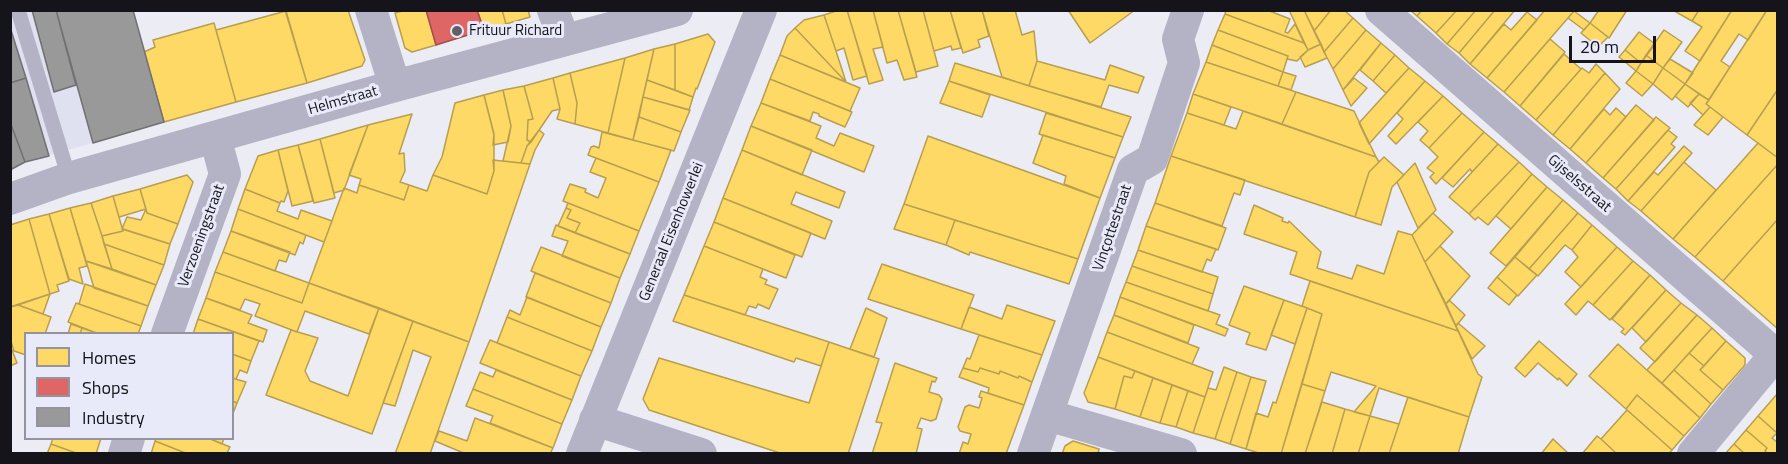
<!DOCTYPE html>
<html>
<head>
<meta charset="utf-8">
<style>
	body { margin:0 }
	#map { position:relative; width:1788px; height:464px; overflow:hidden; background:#ececf5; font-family:"Titillium Web",sans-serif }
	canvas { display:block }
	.frame { position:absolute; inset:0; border:12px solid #14141a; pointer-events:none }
	.legend { position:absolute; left:24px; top:332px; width:210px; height:108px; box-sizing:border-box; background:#e8e9f9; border:2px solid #9394a0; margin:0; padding:8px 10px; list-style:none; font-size:18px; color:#14141a }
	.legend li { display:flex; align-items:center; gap:12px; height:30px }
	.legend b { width:30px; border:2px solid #9394a0 }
	.scale { position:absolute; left:1569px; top:36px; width:87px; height:27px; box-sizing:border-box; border:3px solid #14141a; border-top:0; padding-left:8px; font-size:18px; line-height:21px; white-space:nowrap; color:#14141a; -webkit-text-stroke:4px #e8e9f9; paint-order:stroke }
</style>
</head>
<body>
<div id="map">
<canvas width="1788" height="464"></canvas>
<div class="frame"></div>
<ul class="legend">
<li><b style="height:16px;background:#ffd966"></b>Homes</li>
<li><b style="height:16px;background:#e06666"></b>Shops</li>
<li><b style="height:16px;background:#999"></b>Industry</li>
</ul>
<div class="scale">20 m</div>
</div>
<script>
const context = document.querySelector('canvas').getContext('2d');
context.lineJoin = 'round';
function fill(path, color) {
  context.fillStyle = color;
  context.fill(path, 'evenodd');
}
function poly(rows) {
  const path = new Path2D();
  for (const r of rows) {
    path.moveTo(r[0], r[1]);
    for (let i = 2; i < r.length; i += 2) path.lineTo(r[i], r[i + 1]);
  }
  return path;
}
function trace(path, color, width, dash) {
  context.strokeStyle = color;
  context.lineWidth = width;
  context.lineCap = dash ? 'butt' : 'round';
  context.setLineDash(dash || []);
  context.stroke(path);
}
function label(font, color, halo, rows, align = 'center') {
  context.font = font + ' "Titillium Web",sans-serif';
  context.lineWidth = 6;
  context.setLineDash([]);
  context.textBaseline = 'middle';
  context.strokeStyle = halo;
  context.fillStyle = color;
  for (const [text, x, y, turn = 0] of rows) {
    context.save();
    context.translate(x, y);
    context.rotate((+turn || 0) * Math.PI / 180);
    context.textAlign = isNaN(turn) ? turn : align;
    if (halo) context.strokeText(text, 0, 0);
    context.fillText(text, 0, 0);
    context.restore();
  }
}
const built = poly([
	[11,11,56,11,93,143,25,162,11,122]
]);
const homes = poly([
	[285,10,348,10,365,60,362,66,307,83,285,10],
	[406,10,426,10,436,45,412,52,405,48,395,13,406,10],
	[477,10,502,10,506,24,484,30,477,10],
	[502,10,528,10,530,17,506,24,502,10],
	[839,10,847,10,867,76,853,80,844,48,836,51,824,15,839,10],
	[847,10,873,10,883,47,873,49,883,80,869,84,847,10],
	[873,10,898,10,917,77,904,80,897,60,887,63,873,10],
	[898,10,923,10,938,66,916,72,898,10],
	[923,10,950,10,961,48,952,50,951,46,934,51,923,10],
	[950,10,982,10,989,36,978,40,980,47,963,53,950,10],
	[982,10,1015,10,1022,35,1034,31,1037,61,1029,86,1002,77,982,10],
	[1068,10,1135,10,1090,43,1068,10],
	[1226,10,1267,10,1290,19,1285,32,1288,33,1295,24,1304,43,1225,14,1226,10],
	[1289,10,1304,10,1321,44,1308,50,1289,10],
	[1304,10,1331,10,1314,31,1304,10],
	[1331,10,1344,10,1353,18,1324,52,1314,31,1331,10],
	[1410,10,1422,10,1417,16,1410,10],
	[1422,10,1457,10,1436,33,1417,16,1422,10],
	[1457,10,1476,10,1447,44,1436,33,1457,10],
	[1476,10,1495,10,1459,53,1447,44,1476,10],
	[1495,10,1515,10,1470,64,1459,53,1495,10],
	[1545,10,1574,11,1504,92,1487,78,1545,10],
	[1599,10,1627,10,1609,38,1590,23,1599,10],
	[1677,10,1699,10,1692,21,1676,12,1677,10],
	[1699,10,1732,10,1700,61,1685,51,1702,27,1692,21,1699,10],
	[1732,10,1767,10,1748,40,1739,34,1721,61,1730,67,1709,100,1685,84,1732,10],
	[1767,10,1778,10,1778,89,1747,135,1706,104,1767,10],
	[286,11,307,83,236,102,216,30,286,11],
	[1574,11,1590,23,1584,30,1568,18,1574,11],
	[1527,12,1537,20,1487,78,1470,64,1504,24,1511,30,1527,12],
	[1225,14,1304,43,1308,50,1297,61,1287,59,1288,56,1218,30,1225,14],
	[824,15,836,51,846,82,795,28,804,20,824,15],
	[1353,18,1366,30,1333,69,1324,52,1353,18],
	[214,23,236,102,164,122,144,52,155,47,153,40,214,23],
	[1590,23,1608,37,1598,47,1581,33,1590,23],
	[795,28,846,82,780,55,787,36,795,28],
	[1218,30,1288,56,1283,72,1212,45,1218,30],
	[1366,30,1381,43,1343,90,1333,69,1366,30],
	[1664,30,1682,42,1663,68,1646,55,1664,30],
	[1639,32,1655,44,1641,63,1625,50,1639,32],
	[708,34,715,42,697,89,696,88,693,97,675,90,675,44,708,34],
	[1550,39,1565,52,1520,106,1504,92,1550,39],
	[1381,43,1395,55,1373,81,1360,70,1381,43],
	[675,44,675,90,647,80,654,49,675,44],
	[1321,44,1327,58,1305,67,1300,57,1308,50,1321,44],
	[1212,45,1283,72,1278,86,1206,62,1212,45],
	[654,49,633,140,608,133,625,58,654,49],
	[1625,50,1641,63,1636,71,1619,57,1625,50],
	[1564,54,1581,69,1536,120,1520,106,1564,54],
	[780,55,860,88,850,111,770,79,780,55],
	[1395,55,1409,68,1386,93,1373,81,1395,55],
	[1646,55,1663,68,1653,84,1636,71,1646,55],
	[625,58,608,133,575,124,577,103,570,73,625,58],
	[1670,59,1693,73,1685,84,1663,68,1670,59],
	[1037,61,1105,80,1110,65,1144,77,1138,93,1109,85,1101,107,1029,86,1037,61],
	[1206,62,1296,92,1282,124,1193,94,1206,62],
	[955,63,1131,117,1123,137,949,81,955,63],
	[1596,64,1605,73,1553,135,1536,120,1582,68,1589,73,1596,64],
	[1409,68,1425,81,1369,144,1359,123,1409,68],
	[1663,68,1685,84,1672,100,1653,84,1663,68],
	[1636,71,1653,84,1642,96,1626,83,1636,71],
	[1283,72,1296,76,1291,90,1278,86,1283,72],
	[570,73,577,103,575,124,557,119,560,109,553,78,570,73],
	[1605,73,1620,89,1570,149,1553,135,1605,73],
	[553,78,560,109,552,111,531,142,527,140,528,120,533,119,524,86,553,78],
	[1354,78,1367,88,1351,106,1343,90,1354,78],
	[770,79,852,112,845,127,819,116,819,114,813,112,810,121,761,103,770,79],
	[647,80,693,97,689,110,643,97,647,80],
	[949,81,990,95,982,117,940,103,949,81],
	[1425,81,1443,96,1396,144,1388,136,1403,119,1397,113,1425,81],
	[1685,84,1699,94,1688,107,1675,96,1685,84],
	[524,86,533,119,528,120,527,140,531,142,527,146,521,163,503,161,511,126,503,90,524,86],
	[1778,89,1778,158,1747,135,1778,89],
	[503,90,511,126,508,142,493,145,494,134,484,95,503,90],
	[1296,92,1354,111,1376,157,1282,124,1296,92],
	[1193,94,1231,107,1224,125,1187,113,1193,94],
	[1699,94,1709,100,1706,104,1710,107,1703,115,1690,103,1699,94],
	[484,95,494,135,494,171,487,194,433,175,442,157,455,103,484,95],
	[1443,96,1462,113,1429,148,1420,140,1428,131,1418,122,1443,96],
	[643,97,690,110,681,132,639,117,643,97],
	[761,103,821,126,816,138,834,146,840,133,874,146,864,172,751,126,761,103],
	[1636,105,1654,120,1603,178,1586,163,1636,105],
	[1710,107,1723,117,1708,135,1694,125,1710,107],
	[1616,108,1626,117,1586,163,1570,149,1604,109,1610,115,1616,108],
	[1243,111,1376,157,1379,162,1369,172,1355,217,1171,156,1187,113,1236,129,1243,111],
	[1046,113,1123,137,1115,158,1039,134,1046,113],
	[1462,113,1484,132,1436,184,1430,177,1434,173,1427,168,1438,157,1429,148,1462,113],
	[412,114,399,154,404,153,405,171,400,182,409,185,404,200,359,185,361,179,349,175,368,125,412,114],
	[639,117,681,132,674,151,633,140,639,117],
	[1656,117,1670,128,1616,189,1603,178,1656,117],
	[368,125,344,190,334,193,320,139,368,125],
	[751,126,812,150,802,175,742,150,751,126],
	[539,130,544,134,535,150,530,164,521,163,527,146,539,130],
	[1668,130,1677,137,1671,144,1675,147,1628,201,1616,189,1668,130],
	[602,132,671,150,659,182,588,155,591,147,594,146,599,148,602,132],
	[1484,132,1498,144,1472,172,1470,169,1453,187,1442,178,1484,132],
	[1043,135,1115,158,1100,198,1064,184,1066,176,1033,163,1043,135],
	[928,136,1100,198,1078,259,904,204,928,136],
	[320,139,335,198,314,203,298,145,320,139],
	[1758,143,1778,158,1778,164,1695,257,1673,239,1758,143],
	[1498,144,1519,162,1469,214,1449,197,1498,144],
	[298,145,313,201,292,206,278,150,298,145],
	[1684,146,1692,153,1641,211,1628,201,1654,172,1658,175,1684,146],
	[278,150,288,191,284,202,281,201,280,203,245,189,258,156,278,150],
	[742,150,845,192,839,208,796,192,791,204,832,221,825,239,723,198,742,150],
	[1171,156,1245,180,1240,195,1234,193,1222,226,1155,203,1171,156],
	[1384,157,1404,175,1392,187,1381,225,1355,217,1369,172,1384,157],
	[596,158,659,182,639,231,563,201,570,184,586,189,585,192,598,198,606,178,590,172,596,158],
	[493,160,530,164,469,342,309,283,344,188,357,193,359,185,404,200,409,185,427,191,433,175,487,194,494,171,493,160],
	[1519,162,1532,174,1488,225,1478,217,1475,220,1469,214,1519,162],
	[1684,162,1716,190,1673,239,1641,211,1684,162],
	[1415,163,1436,210,1418,228,1397,182,1415,163],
	[1778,164,1778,219,1723,281,1695,257,1778,164],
	[1532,174,1547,187,1511,229,1496,216,1532,174],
	[187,175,193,182,178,224,147,213,140,189,187,175],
	[1547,187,1563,200,1506,266,1490,253,1547,187],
	[140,189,146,209,119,217,113,196,140,189],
	[245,189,280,203,277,211,298,219,301,210,332,221,324,242,238,209,245,189],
	[113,196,123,231,102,236,91,203,113,196],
	[723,198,811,233,802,257,714,222,723,198],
	[1563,200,1578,213,1529,269,1515,257,1563,200],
	[91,203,102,236,112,269,86,261,70,208,91,203],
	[568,203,639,231,630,254,575,233,580,223,567,218,571,210,566,208,568,203],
	[1155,203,1226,228,1218,250,1146,226,1155,203],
	[904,204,955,220,946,245,894,229,904,204],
	[1254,205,1283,218,1282,221,1288,223,1289,221,1321,252,1317,268,1352,279,1357,265,1384,274,1398,231,1412,235,1458,331,1290,274,1297,252,1244,234,1254,205],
	[70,208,87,266,79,268,83,284,69,279,49,214,70,208],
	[566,208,571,210,567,218,580,223,575,233,558,226,566,208],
	[146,209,147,213,178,224,170,244,122,229,127,217,141,220,146,209],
	[238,209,306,235,303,244,300,242,295,255,231,231,238,209],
	[1433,213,1453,232,1425,262,1412,235,1433,213],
	[1578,213,1592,225,1572,250,1565,245,1538,276,1529,269,1578,213],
	[49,214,69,281,57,285,59,291,50,294,29,219,49,214],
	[29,219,50,294,10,307,10,225,29,219],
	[1778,219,1778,329,1723,281,1778,219],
	[955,220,1078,259,1069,284,970,252,969,255,946,245,955,220],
	[714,222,795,255,786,278,704,246,714,222],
	[556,225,630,254,620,278,562,256,568,241,552,236,556,225],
	[1592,225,1617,247,1581,287,1565,272,1578,257,1572,250,1592,225],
	[1146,226,1216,249,1211,261,1207,259,1202,272,1138,250,1146,226],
	[123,229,170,244,164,265,104,244,102,236,123,231,123,229],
	[231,231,290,252,286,262,279,260,275,271,223,252,231,231],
	[104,244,164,265,156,285,112,269,104,244],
	[704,246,763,269,760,277,767,280,765,284,778,289,769,309,758,304,756,308,749,306,745,315,684,295,704,246],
	[1440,246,1470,276,1446,304,1425,262,1440,246],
	[541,247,620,278,611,303,531,271,541,247],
	[1617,247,1633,261,1593,305,1588,301,1576,315,1565,304,1617,247],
	[1138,250,1218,277,1213,294,1132,266,1138,250],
	[223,252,309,283,302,303,215,272,223,252],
	[1515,257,1537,275,1518,296,1497,277,1515,257],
	[86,261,156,285,148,306,94,288,86,261],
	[1633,261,1650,275,1610,320,1593,305,1633,261],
	[882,264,974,295,961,329,868,299,882,264],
	[1132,266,1213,294,1208,311,1126,282,1132,266],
	[215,272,302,303,309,283,379,308,369,334,305,311,297,332,255,316,260,304,245,299,240,310,206,298,215,272],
	[535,273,611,303,601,327,526,297,535,273],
	[1650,275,1666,290,1625,335,1621,332,1624,329,1612,319,1650,275],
	[1497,277,1517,295,1509,305,1488,288,1497,277],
	[1310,281,1458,331,1478,374,1482,377,1469,417,1379,388,1370,416,1354,412,1376,386,1331,372,1325,391,1302,384,1322,314,1302,306,1310,281],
	[1126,282,1220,315,1216,324,1228,329,1225,336,1120,297,1126,282],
	[85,284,148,306,141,326,79,304,85,284],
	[1244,286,1284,300,1266,350,1246,344,1250,333,1229,325,1244,286],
	[1666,290,1681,303,1646,342,1632,328,1666,290],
	[50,294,43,314,18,305,50,294],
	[684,295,829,342,821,366,796,358,794,362,673,321,684,295],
	[527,297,601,327,592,351,507,317,510,310,520,315,527,297],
	[1120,297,1194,325,1188,343,1114,315,1120,297],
	[206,298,252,315,248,323,267,330,263,342,198,319,206,298],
	[1284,300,1307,308,1295,344,1271,335,1284,300],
	[1449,300,1465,315,1456,326,1446,304,1449,300],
	[76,303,141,326,138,334,99,334,68,322,76,303],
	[1681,303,1697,315,1655,362,1640,348,1681,303],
	[18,305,51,317,45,334,26,334,26,355,14,351,10,338,10,307,18,305],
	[1007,305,1055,321,1042,355,961,329,969,307,1002,319,1007,305],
	[379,308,413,321,372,434,266,395,291,330,318,338,305,371,310,381,348,396,379,308],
	[866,308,887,318,874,357,850,349,866,308],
	[1307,308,1322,314,1281,454,1262,454,1246,449,1256,413,1268,417,1273,402,1276,403,1307,308],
	[1114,315,1199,348,1192,364,1107,332,1114,315],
	[1697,315,1712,328,1662,383,1647,370,1697,315],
	[507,317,592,351,581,376,497,343,507,317],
	[198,319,259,341,251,361,232,354,232,334,193,334,198,319],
	[413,321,469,342,430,454,395,454,431,357,413,350,395,406,383,403,413,321],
	[1458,323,1485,346,1472,359,1456,326,1458,323],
	[71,324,82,328,80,334,68,334,71,324],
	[82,328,99,334,80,334,82,328],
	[1712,328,1726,341,1704,366,1689,353,1712,328],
	[1107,332,1213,372,1205,397,1098,357,1107,332],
	[979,335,1042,355,1032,382,1019,376,1018,378,1000,371,999,374,980,368,978,372,963,368,967,358,970,359,979,335],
	[490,340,581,376,572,400,480,363,490,340],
	[1539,341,1577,374,1567,386,1559,378,1558,380,1538,363,1525,377,1515,368,1539,341],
	[1726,341,1745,358,1745,365,1723,390,1700,370,1726,341],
	[829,342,879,359,848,454,783,454,649,410,643,399,659,358,809,403,829,342],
	[1618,344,1700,418,1684,436,1637,395,1626,409,1589,376,1618,344],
	[12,350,17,363,10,366,10,351,12,350],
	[1689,353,1704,366,1700,370,1723,390,1711,404,1674,370,1689,353],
	[232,354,251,361,247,373,240,370,236,379,232,378,232,354],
	[1098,357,1135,371,1132,378,1124,376,1115,409,1088,402,1084,393,1098,357],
	[895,363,937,378,935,382,932,381,929,392,939,395,942,399,936,419,931,421,921,418,917,428,922,429,916,454,872,454,882,423,876,422,895,363],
	[1224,367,1237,372,1215,439,1193,433,1208,388,1216,390,1224,367],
	[963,368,978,372,980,368,999,374,1000,371,1018,378,1019,376,1032,382,1024,405,988,393,989,388,959,377,963,368],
	[496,370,572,400,562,424,473,389,480,372,493,377,496,370],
	[1674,370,1711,404,1700,418,1662,383,1674,370],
	[1135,371,1153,378,1140,417,1115,409,1124,376,1132,378,1135,371],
	[1237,372,1251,377,1230,444,1215,439,1237,372],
	[1251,377,1266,381,1246,449,1230,444,1251,377],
	[232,378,246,382,237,403,232,401,232,378],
	[1153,378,1172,385,1160,423,1140,417,1153,378],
	[1302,384,1325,391,1305,454,1281,454,1302,384],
	[1172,385,1188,391,1176,427,1160,423,1172,385],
	[473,389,562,424,553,448,490,423,493,416,466,406,473,389],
	[981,391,1024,405,1006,454,959,454,963,442,968,444,971,434,960,431,958,427,965,407,969,405,979,408,982,398,979,397,981,391],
	[1188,391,1205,397,1193,433,1176,427,1188,391],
	[1778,393,1778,432,1777,433,1758,416,1778,393],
	[1637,395,1684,436,1672,450,1626,409,1637,395],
	[1408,397,1469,417,1458,454,1389,454,1408,397],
	[232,401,237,403,232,416,232,401],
	[1322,402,1345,409,1332,454,1305,454,1322,402],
	[1345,409,1370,416,1358,454,1332,454,1345,409],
	[1627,410,1672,450,1669,454,1617,454,1601,439,1627,410],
	[1370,416,1399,424,1389,454,1358,454,1370,416],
	[1758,416,1777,433,1772,438,1778,443,1778,454,1768,454,1765,451,1767,448,1746,430,1758,416],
	[475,418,553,448,550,454,466,454,435,441,439,431,467,441,475,418],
	[1746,430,1767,448,1765,451,1768,454,1745,454,1734,444,1746,430],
	[1597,436,1601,439,1617,454,1582,454,1597,436],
	[53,438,101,438,96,454,79,454,51,444,53,438],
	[156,438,208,438,230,447,227,453,188,454,155,441,156,438],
	[208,438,224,438,222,444,208,438],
	[1553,439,1569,454,1541,454,1553,439],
	[155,441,188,454,151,454,155,441],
	[1073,441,1099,449,1098,454,1062,454,1065,446,1073,441],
	[51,444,79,454,47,454,51,444],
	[1734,444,1745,454,1725,454,1734,444]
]);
const shops = poly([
	[426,10,477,10,484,30,436,45,426,10]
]);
const industry = poly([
	[32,10,56,10,76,85,54,92,32,10],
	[56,10,133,10,164,122,93,143,56,10],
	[10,27,26,78,10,83,10,27],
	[26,78,49,156,25,162,10,122,10,83,26,78],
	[10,122,25,162,10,170,10,122]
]);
const service = poly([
	[18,10,69,178]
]);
const minor = poly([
	[371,10,395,86],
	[553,10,564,40],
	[1381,10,1778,357],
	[10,199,69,178,395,86,677,10],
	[167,334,225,174,215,137],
	[1047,415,1181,454],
	[595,420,701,454],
	[124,454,129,438],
	[582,454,761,10],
	[1033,454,1133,170,1152,159,1184,63,1178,39,1188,10],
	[1693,454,1775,355]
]);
const markers = [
	[457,31,6,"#606067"]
];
const poiNames = [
	["Frituur Richard",469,31]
];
const streetNames = [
	["Helmstraat",343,101,-16],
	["Gijselsstraat",1579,184,41],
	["Vinçottestraat",1113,228,-71],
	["Generaal Eisenhowerlei",672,232,-68],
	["Verzoeningstraat",202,236,-70]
];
fill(built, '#dfe0f0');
fill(homes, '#ffd966');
trace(homes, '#b89e4f', 1.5);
fill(shops, '#e06666');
trace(shops, '#a34d4f', 1.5);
fill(industry, '#999');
trace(industry, '#717173', 1.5);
trace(service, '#b3b3c5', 15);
trace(minor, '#b3b3c5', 32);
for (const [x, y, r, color] of markers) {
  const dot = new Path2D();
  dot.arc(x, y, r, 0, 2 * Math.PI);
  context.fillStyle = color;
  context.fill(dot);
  trace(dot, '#e8e9f9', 2);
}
label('15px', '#14141a', '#e8e9f9', poiNames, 'left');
label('15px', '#14141a', '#e8e9f9', streetNames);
</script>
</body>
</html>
